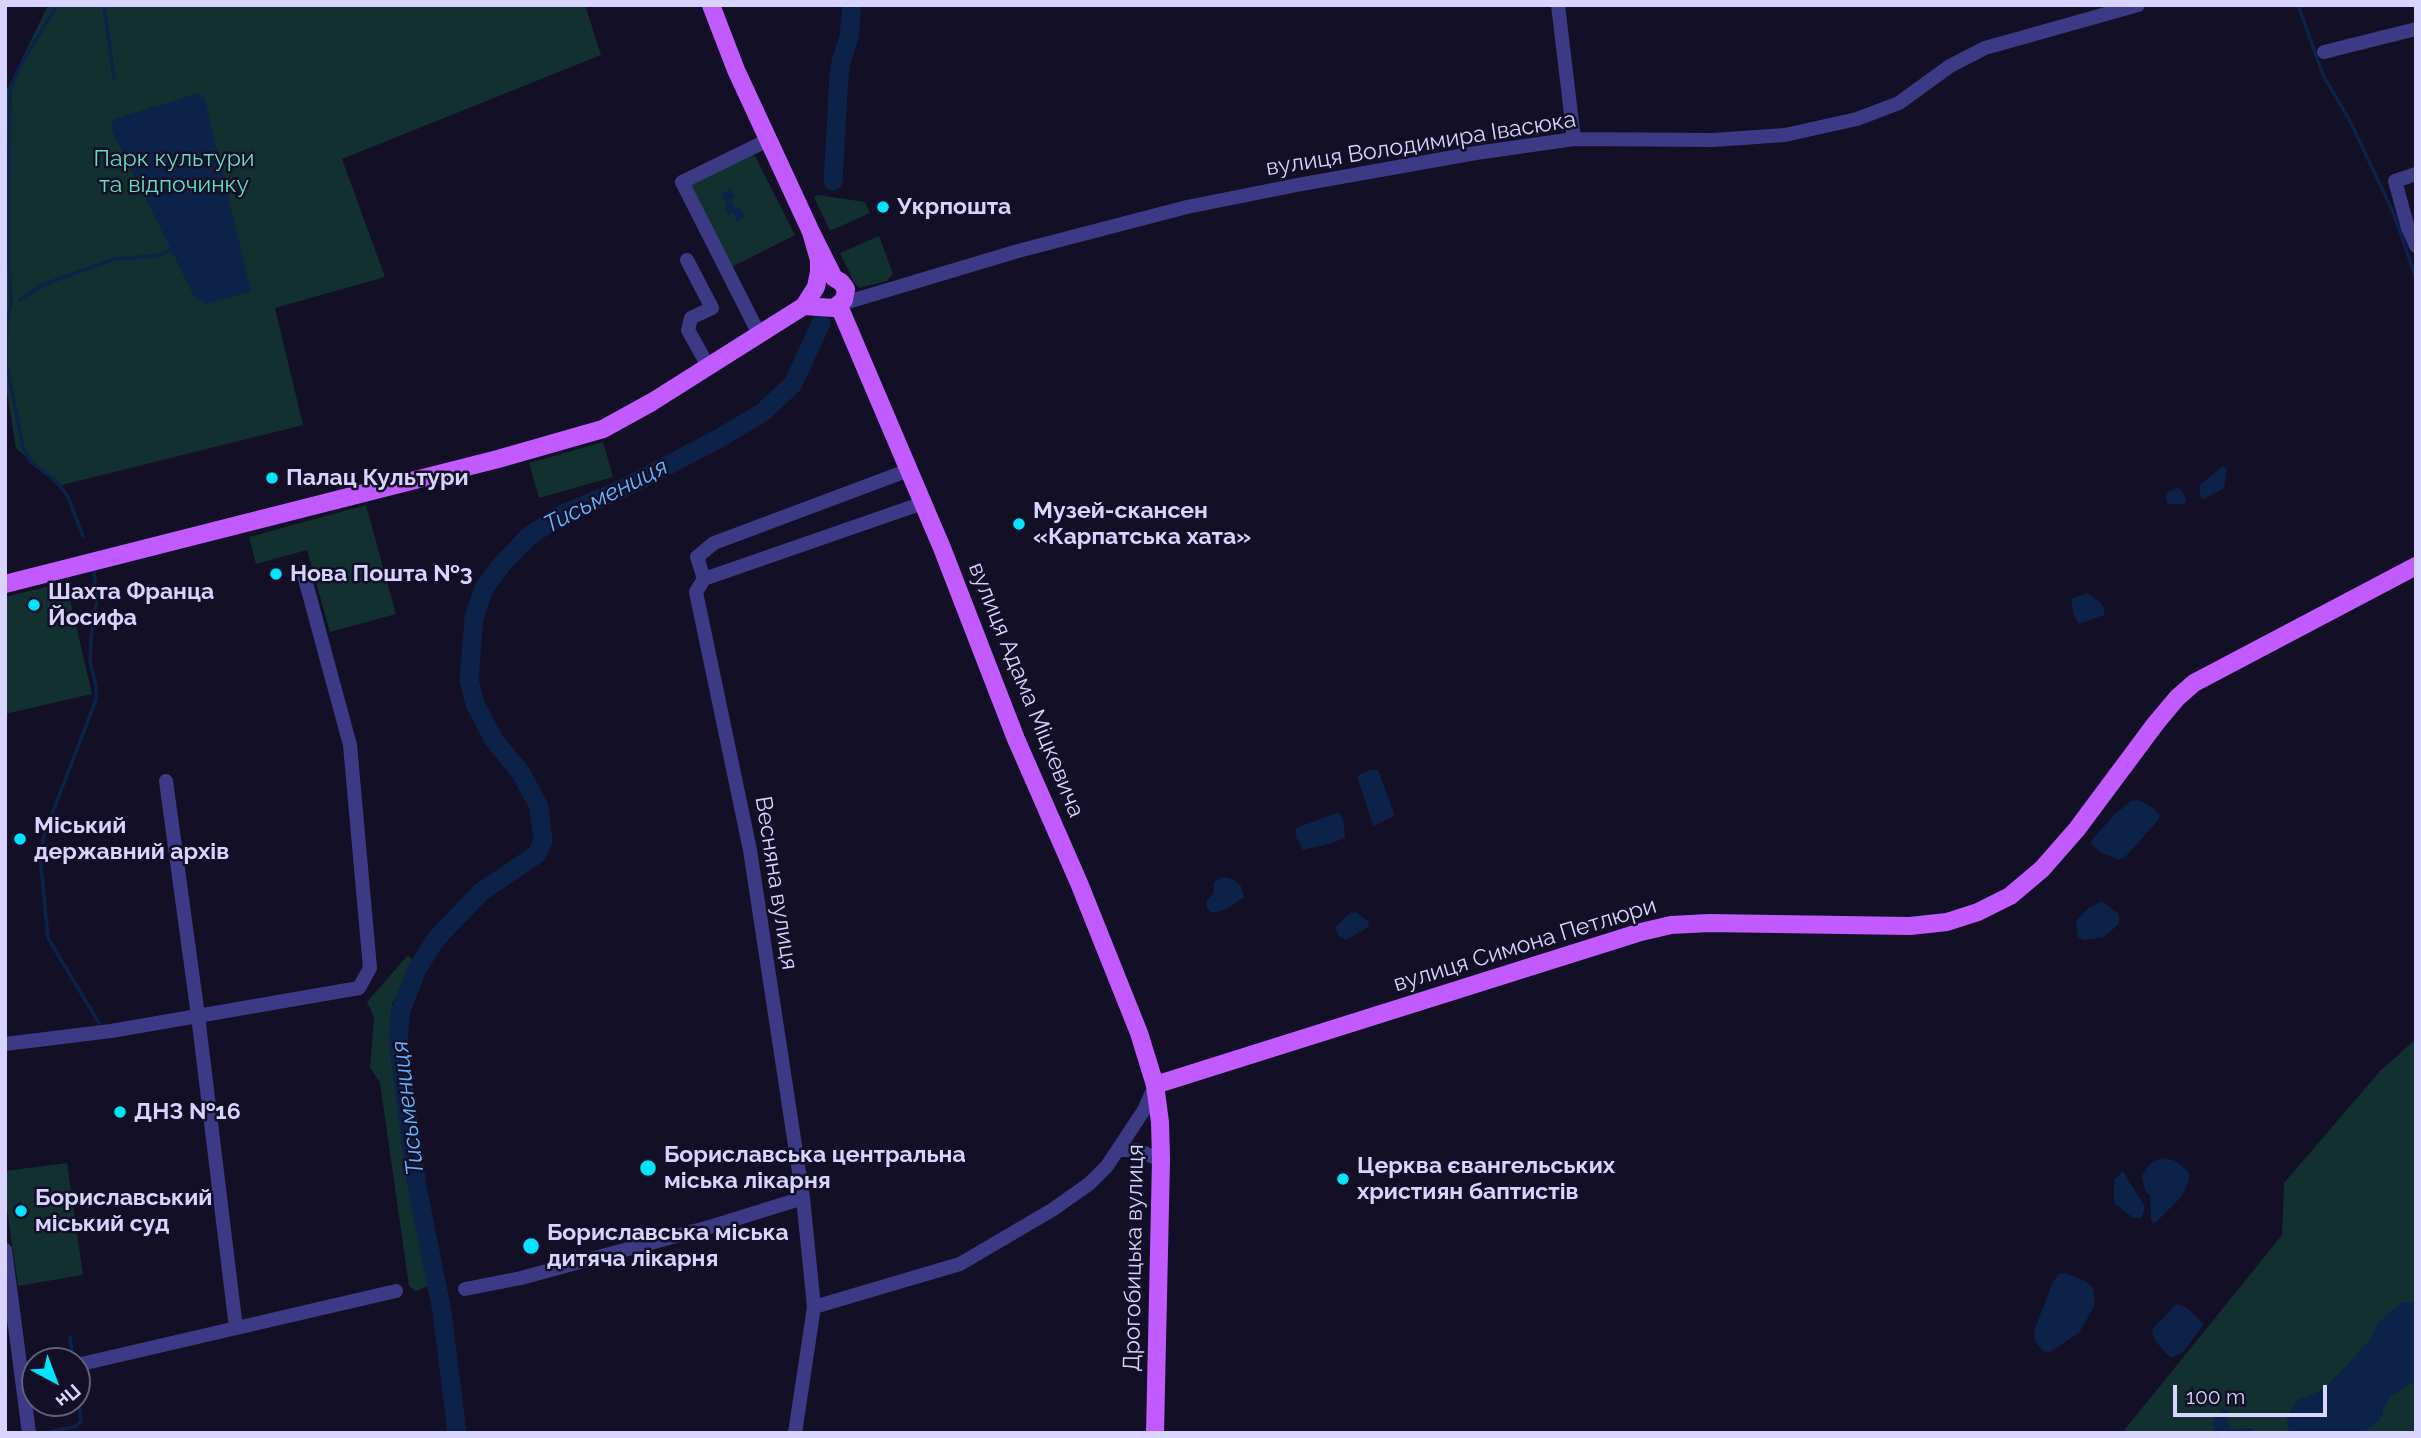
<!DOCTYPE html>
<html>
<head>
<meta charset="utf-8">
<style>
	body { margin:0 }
	#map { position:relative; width:2421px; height:1438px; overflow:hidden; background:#130f26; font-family:Raleway,sans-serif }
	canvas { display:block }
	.frame { position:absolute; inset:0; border:7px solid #d9d4ff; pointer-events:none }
	.north { position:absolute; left:21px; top:1347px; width:70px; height:70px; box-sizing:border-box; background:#130f26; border:2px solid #625e7d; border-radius:50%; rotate:139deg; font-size:19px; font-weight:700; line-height:28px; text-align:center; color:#d9d4ff }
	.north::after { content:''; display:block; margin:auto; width:24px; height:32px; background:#00e5ff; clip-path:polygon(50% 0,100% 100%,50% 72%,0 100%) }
	.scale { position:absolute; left:2173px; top:1385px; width:154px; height:32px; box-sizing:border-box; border:4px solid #d9d4ff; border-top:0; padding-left:9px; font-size:21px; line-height:24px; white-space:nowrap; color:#d9d4ff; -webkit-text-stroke:5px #130f26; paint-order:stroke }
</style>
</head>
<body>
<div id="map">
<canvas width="2421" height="1438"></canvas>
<div class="frame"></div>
<div class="north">Пн</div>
<div class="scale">100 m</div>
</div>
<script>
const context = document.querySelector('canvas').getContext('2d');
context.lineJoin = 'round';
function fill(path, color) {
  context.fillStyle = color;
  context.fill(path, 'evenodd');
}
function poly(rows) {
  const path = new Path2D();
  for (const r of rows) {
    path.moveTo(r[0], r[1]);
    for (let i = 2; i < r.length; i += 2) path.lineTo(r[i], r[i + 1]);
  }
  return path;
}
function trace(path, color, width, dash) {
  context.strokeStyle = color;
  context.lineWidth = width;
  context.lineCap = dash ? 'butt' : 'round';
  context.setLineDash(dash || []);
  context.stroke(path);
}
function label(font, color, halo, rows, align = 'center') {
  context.font = font + ' Raleway,sans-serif';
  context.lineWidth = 5;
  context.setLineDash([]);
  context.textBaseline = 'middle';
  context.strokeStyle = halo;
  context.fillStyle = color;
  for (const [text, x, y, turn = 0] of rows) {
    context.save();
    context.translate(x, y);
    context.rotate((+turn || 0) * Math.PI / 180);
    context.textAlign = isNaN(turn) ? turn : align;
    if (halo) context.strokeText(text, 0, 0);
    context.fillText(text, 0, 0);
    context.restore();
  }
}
const green = poly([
	[48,5,585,5,601,55,342,159,385,277,275,308,303,425,58,486,16,448,5,379,7,90],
	[752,150,795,235,730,268,687,183],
	[818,195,865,202,870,213,830,231,814,197],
	[879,236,893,274,887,281,859,288,854,282,840,253],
	[603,442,613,477,539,498,529,463],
	[366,505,396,614,330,632,307,550,256,564,249,537],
	[66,582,92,694,5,714,5,597],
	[408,955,415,962,392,1004,390,1039,409,1186,431,1285,416,1291,409,1286,380,1083,370,1067,374,1017,367,1002],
	[2416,1039,2416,1433,2122,1433,2282,1235,2284,1183,2380,1071],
	[67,1163,83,1275,18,1286,5,1195,5,1171]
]);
const water = poly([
	[200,93,205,99,251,292,205,304,195,298,111,129,114,119],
	[731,189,735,197,729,200,729,202,732,201,736,209,740,207,745,218,737,222,733,213,728,215,724,206,727,204,721,194],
	[2223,466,2227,469,2224,488,2204,499,2201,498,2199,486],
	[2176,488,2181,489,2186,500,2185,504,2168,504,2165,497,2169,491],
	[2087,593,2100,602,2104,608,2104,615,2079,624,2074,616,2071,599],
	[1369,770,1378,770,1395,816,1373,826,1357,776],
	[2138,800,2152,807,2159,814,2159,819,2127,855,2119,860,2100,852,2092,845,2091,841,2115,814,2131,801],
	[1339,812,1344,823,1345,838,1329,844,1303,850,1296,837,1296,828],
	[1223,877,1233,879,1241,886,1244,897,1227,909,1212,913,1207,908,1206,901,1213,894,1214,882],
	[2102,901,2119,914,2119,924,2104,937,2084,940,2078,937,2076,921,2088,908],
	[1356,912,1368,921,1369,927,1346,940,1339,936,1335,927,1350,913],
	[2161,1158,2173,1160,2182,1166,2189,1173,2189,1181,2181,1197,2154,1224,2151,1220,2150,1195,2145,1191,2142,1175,2151,1163],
	[2123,1171,2145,1207,2142,1218,2133,1218,2114,1203,2114,1180],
	[2066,1273,2085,1281,2093,1288,2095,1305,2079,1333,2050,1352,2043,1351,2035,1341,2034,1331,2052,1284,2058,1274],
	[2402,1302,2416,1303,2414,1382,2390,1397,2383,1410,2383,1416,2374,1425,2362,1433,2289,1433,2287,1419,2291,1409,2299,1399,2316,1393,2330,1383,2370,1340,2378,1323],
	[2176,1304,2187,1308,2203,1323,2202,1327,2184,1351,2173,1358,2167,1355,2154,1339,2152,1330],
	[2222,1409,2228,1410,2231,1413,2227,1421,2230,1429,2251,1428,2256,1433,2214,1433,2213,1418]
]);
const stream = poly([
	[57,5,23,61,10,89,8,242,11,304,7,320,6,362,23,447,30,461,57,482,68,497,83,536],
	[104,5,114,79],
	[2298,5,2323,75,2350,121,2393,212,2416,278],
	[20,300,42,285,115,259,156,256,173,249],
	[94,572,97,599,91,637,90,662,96,685,96,700,45,832,40,856,48,938,99,1023],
	[70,1337,73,1358],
	[45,1433,76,1426,81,1421,77,1382]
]);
const river = poly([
	[833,181,839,77,841,62,849,37,852,5],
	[457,1433,442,1312,417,1186,398,1039,401,1010,417,969,436,939,481,892,537,854,543,841,539,807,521,773,494,740,475,704,469,680,474,618,484,588,502,564,528,537,561,515,620,490,720,438,763,412,793,384,821,323]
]);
const minor = poly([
	[1558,5,1574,139],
	[2324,52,2416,29],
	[2416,174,2395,181,2408,228,2416,246],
	[687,260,712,308,691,318,688,330,708,366],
	[841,304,1018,251,1187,207,1297,185,1476,153,1574,139,1713,140,1785,135,1857,119,1899,103,1950,66,1985,48,2138,5],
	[759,334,682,182,768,140],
	[704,579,697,557,714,543,909,470],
	[166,781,198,1016,236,1328],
	[5,1044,111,1031,359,988,370,968,350,745,305,579],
	[1119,1150,1137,1150,1161,1160],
	[5,1250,29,1433],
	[465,1289,521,1278,713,1226,803,1198],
	[814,1307,803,1198,750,850,696,592,704,579,923,503],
	[77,1365,396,1291],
	[795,1433,814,1307,960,1264,1052,1210,1089,1184,1107,1166,1144,1110,1155,1086]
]);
const major = poly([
	[711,5,736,70,811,232,834,278,841,282,846,289,844,300,834,308,804,306],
	[839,306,942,548,1016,739,1079,883,1139,1033,1155,1085,1160,1122,1161,1160,1155,1433],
	[5,584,498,459,603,429,652,402,804,306,816,287,819,272,819,260,811,232],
	[1155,1085,1641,932,1671,925,1709,923,1910,926,1947,922,1978,912,2010,896,2042,869,2077,829,2156,723,2177,698,2194,683,2416,566]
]);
const markers = [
	[883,207,7,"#00e5ff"],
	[272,478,7,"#00e5ff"],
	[1019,524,7,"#00e5ff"],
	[276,574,7,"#00e5ff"],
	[34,605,7,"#00e5ff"],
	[20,839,7,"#00e5ff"],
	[120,1112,7,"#00e5ff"],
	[648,1168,9,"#00e5ff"],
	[1343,1179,7,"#00e5ff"],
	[21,1211,7,"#00e5ff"],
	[531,1246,9,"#00e5ff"]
];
const streetNames = [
	["вулиця Володимира Івасюка",1421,144,-9],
	["вулиця Адама Міцкевича",1026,690,68],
	["Весняна вулиця",776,883,81],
	["вулиця Симона Петлюри",1525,945,-17],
	["Дрогобицька вулиця",1134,1258,-89]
];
const parkNames = [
	["Парк культури",174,159],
	["та відпочинку",174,185]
];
const poiNames = [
	["Укрпошта",897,207],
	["Палац Культури",286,478],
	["Музей-скансен",1033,511],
	["«Карпатська хата»",1033,537],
	["Нова Пошта №3",290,574],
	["Шахта Франца",48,592],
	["Йосифа",48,618],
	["Міський",34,826],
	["державний архів",34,852],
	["ДНЗ №16",134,1112],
	["Бориславська центральна",664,1155],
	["міська лікарня",664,1181],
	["Церква євангельських",1357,1166],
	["християн баптистів",1357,1192],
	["Бориславський",35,1198],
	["міський суд",35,1224],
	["Бориславська міська",547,1233],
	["дитяча лікарня",547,1259]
];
const waterNames = [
	["Тисьмениця",606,496,-27],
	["Тисьмениця",408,1108,-97]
];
fill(green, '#12302f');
fill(water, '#0c2248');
trace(stream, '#0c2248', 3.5);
trace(river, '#0c2248', 19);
trace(minor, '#3d3a85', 14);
trace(major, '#c25bff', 18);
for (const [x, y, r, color] of markers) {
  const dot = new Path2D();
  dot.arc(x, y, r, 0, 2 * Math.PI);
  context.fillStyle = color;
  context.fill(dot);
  trace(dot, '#130f26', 2.5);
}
label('23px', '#d9d4ff', '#130f26', streetNames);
label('23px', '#5fe0c0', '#130f26', parkNames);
label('bold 23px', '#d9d4ff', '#130f26', poiNames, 'left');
label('italic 24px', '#62b6ff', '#130f26', waterNames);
</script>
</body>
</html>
